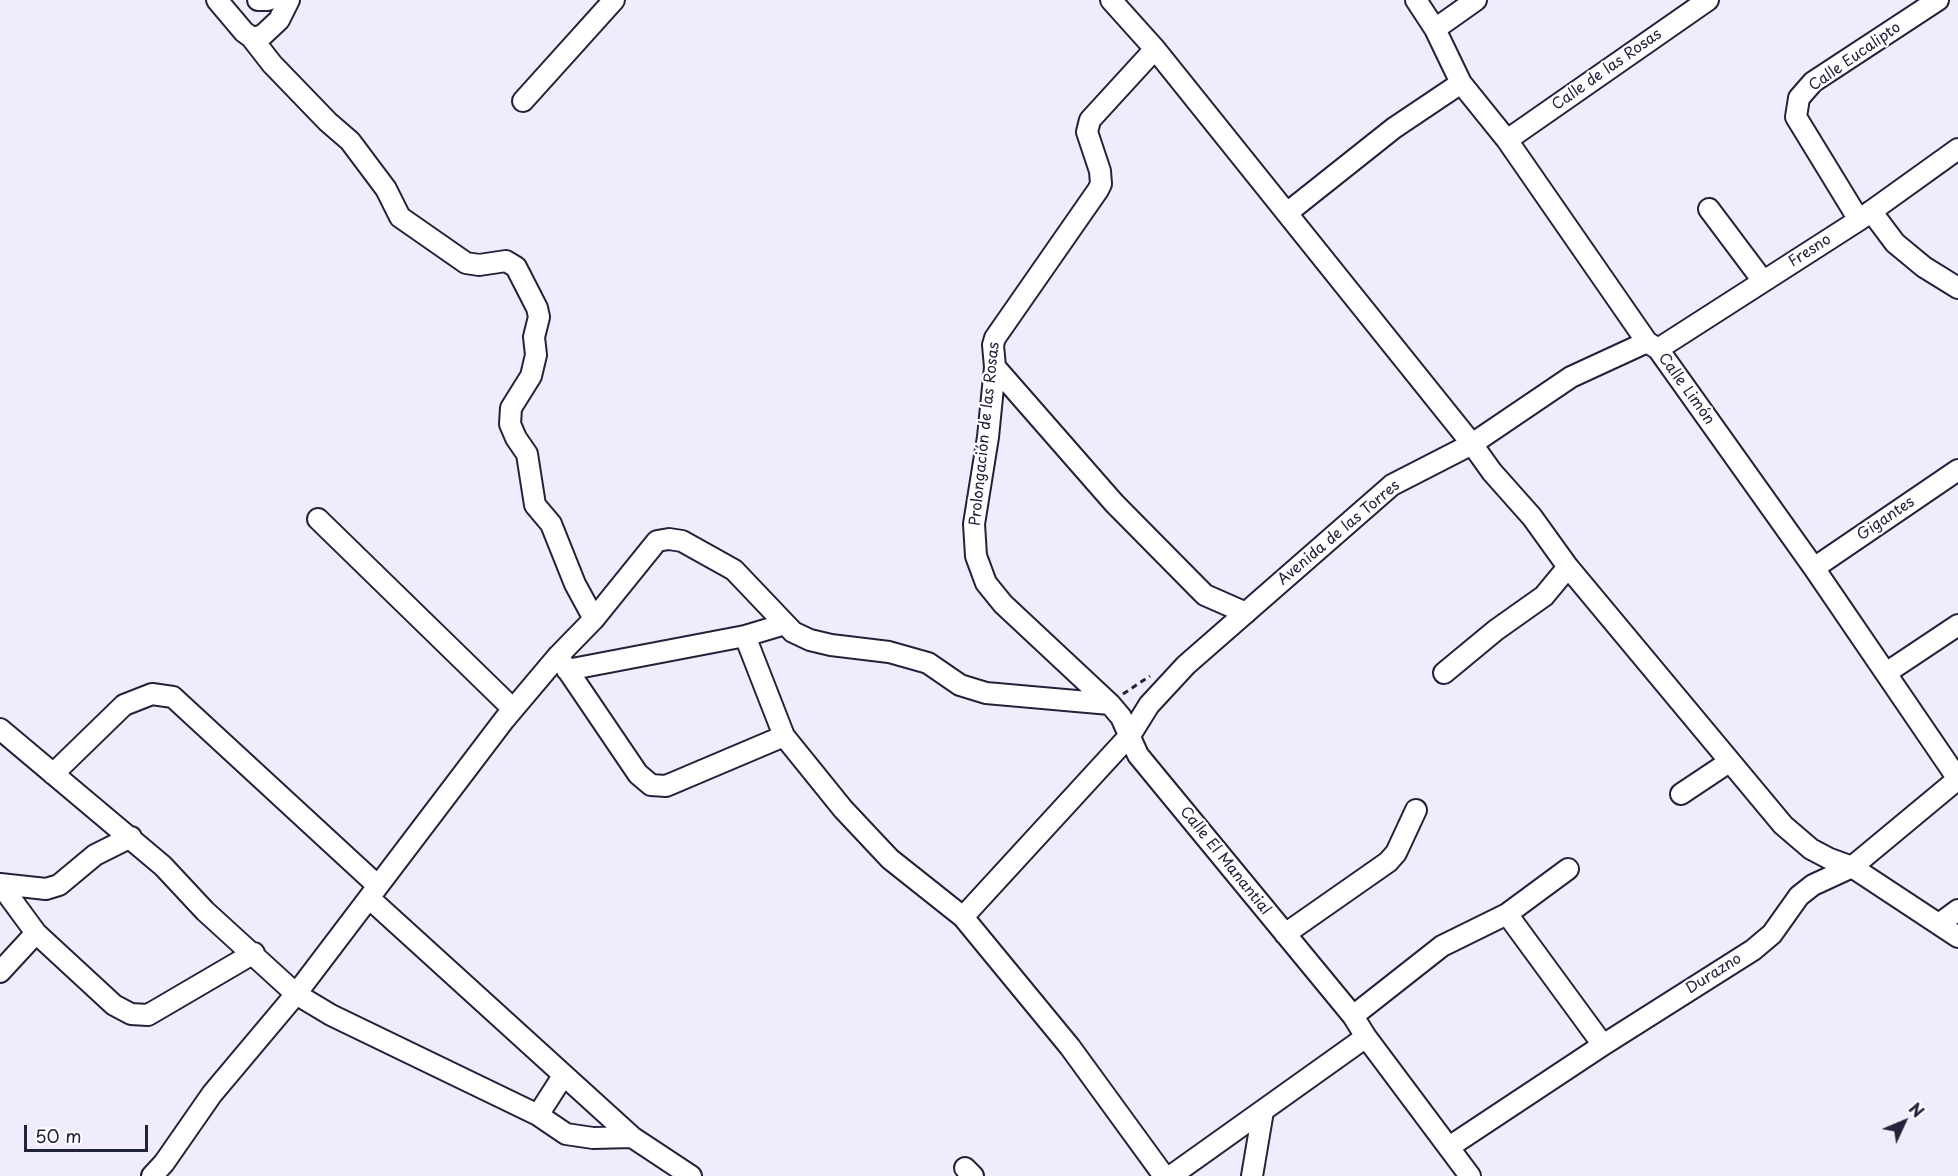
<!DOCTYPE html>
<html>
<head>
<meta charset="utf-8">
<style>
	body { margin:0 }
	#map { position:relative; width:1958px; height:1176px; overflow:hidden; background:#f0ecfb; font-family:"Playpen Sans",sans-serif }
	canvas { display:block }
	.north { position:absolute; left:1874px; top:1092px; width:60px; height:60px; -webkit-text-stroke:4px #fff; paint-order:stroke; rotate:46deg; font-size:16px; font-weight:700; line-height:24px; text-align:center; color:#22223b }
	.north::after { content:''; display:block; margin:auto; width:21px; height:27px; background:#22223b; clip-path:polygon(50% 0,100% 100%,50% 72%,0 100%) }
	.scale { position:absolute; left:24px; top:1125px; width:124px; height:27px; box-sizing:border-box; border:3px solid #22223b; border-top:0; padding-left:8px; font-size:18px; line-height:21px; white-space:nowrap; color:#22223b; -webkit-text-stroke:4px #fff; paint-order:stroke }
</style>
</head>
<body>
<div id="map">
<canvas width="1958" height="1176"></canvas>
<div class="north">N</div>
<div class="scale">50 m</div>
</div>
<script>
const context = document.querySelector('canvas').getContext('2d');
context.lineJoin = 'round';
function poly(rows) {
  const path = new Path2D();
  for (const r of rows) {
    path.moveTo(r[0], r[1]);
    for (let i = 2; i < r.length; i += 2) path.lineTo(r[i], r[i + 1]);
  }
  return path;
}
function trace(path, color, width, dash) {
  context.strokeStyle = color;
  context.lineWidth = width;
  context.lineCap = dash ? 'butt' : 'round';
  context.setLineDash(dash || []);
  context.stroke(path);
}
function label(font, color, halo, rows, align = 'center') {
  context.font = font + ' "Playpen Sans",sans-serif';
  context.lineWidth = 4.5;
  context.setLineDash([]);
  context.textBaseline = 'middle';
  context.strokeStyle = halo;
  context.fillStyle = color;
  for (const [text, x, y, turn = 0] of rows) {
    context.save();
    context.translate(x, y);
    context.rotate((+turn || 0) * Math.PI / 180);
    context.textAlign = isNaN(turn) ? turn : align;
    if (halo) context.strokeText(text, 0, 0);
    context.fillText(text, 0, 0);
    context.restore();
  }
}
const path = poly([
	[1123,694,1150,676]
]);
const minor = poly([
	[217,0,244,32,251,37,257,37,263,35,279,20,289,0],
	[258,0,268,0],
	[1111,0,1155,49,1472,444,1492,472,1532,517,1568,567,1783,825,1811,849,1830,859,1852,867,1958,937],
	[1416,0,1435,29,1461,83,1507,140,1647,342,1658,349,1814,568,1958,779],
	[1435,29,1476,0],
	[251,37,272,64,328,122,350,141,386,189,400,217,466,263,479,265,506,261,516,267,537,308,539,317,534,337,536,355,531,376,511,408,510,424,516,438,527,454,535,505,551,524,575,584,594,619],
	[1155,49,1090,120,1087,132,1100,171,1101,184,1098,190,995,338,993,345,995,367,988,437,974,524,976,556,986,583,1003,604,1110,704,1121,717,1138,755,1353,1016,1366,1037,1470,1176],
	[523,101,614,0],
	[1507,140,1708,0],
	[1709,209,1763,281],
	[1871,211,1895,243,1924,267,1958,288],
	[1287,213,1394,128,1461,83],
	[1859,220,1796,117,1799,98,1813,82,1938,0],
	[1658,349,1859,220,1958,149],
	[995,367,1114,503,1198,588,1205,595,1246,613],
	[318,519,513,709],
	[1814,568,1958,470],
	[745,636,784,736,843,809,890,859,963,917,1070,1047,1164,1176],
	[558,656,638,774,651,785,666,786,784,736],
	[567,670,745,636,785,624],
	[1444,673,1496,630,1544,596,1568,567],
	[1886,673,1958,625],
	[0,729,163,866,205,911,296,994,331,1015,538,1115,566,1134,593,1138,632,1137,691,1176],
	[53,774,124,705,152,694,173,697,378,886],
	[1681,794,1729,762],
	[1568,869,1507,914,1603,1045],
	[0,884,36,933,114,1005,131,1014,148,1015,254,953],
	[0,884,46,889,59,885,95,855,131,837],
	[369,898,632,1137],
	[963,917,1131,734,1149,705,1186,665,1392,485,1472,444,1571,377,1647,342],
	[1939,924,1958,910],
	[1285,934,1388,862,1396,853,1416,810],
	[0,972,36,933],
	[1353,1016,1442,946,1507,914],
	[538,1115,563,1076],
	[1449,1147,1603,1045,1753,950,1772,934,1799,896,1813,885,1852,867,1958,779],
	[965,1168,973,1176],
	[152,1176,164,1163,212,1094,296,994,504,720,558,656,594,619,657,541,669,539,682,541,734,570,793,632,810,640,831,645,889,652,928,663,960,685,986,693,1110,704],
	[1171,1176,1366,1037],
	[1252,1176,1263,1111]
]);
const streetNames = [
	["Calle Eucalipto",1855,57,-35],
	["Calle de las Rosas",1607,70,-35],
	["Fresno",1810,251,-33],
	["Calle Limón",1686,389,54],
	["Prolongación de las Rosas",985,434,-84],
	["Gigantes",1886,519,-34],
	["Avenida de las Torres",1339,533,-40],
	["Calle El Manantial",1225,861,51],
	["Durazno",1714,974,-32]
];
trace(minor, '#22223b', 24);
trace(path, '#22223b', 3, [6, 4.5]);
trace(minor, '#fff', 20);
label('15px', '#22223b', '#fff', streetNames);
</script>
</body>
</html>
